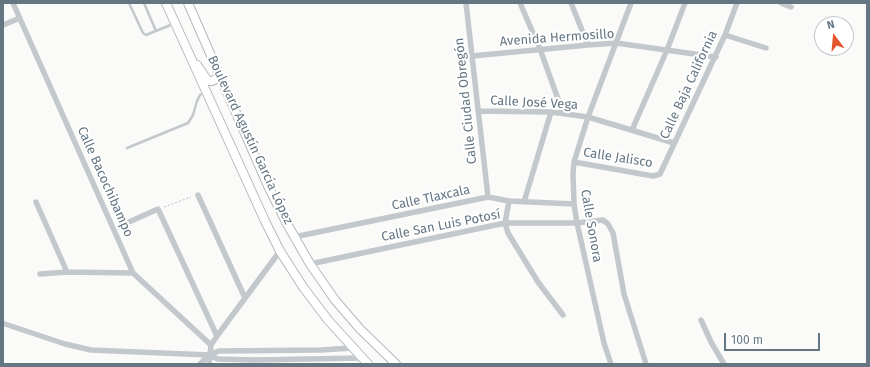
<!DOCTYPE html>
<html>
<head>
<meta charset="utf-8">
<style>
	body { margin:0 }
	#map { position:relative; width:870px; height:367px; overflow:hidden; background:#fafaf8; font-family:"Fira Sans",sans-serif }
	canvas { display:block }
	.frame { position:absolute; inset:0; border:4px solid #657683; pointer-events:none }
	.north { position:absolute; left:814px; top:16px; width:40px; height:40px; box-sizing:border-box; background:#fff; border:1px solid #c1c8cd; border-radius:50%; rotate:344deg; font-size:11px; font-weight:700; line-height:16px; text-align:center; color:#657683 }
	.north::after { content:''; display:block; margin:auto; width:14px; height:18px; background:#e4572e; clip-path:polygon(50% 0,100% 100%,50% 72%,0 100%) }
	.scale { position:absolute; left:724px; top:333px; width:96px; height:18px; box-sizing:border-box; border:2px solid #657683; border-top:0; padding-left:5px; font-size:12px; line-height:14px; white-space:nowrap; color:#657683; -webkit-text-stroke:3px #fff; paint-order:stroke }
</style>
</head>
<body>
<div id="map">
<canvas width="870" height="367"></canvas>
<div class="frame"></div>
<div class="north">N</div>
<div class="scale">100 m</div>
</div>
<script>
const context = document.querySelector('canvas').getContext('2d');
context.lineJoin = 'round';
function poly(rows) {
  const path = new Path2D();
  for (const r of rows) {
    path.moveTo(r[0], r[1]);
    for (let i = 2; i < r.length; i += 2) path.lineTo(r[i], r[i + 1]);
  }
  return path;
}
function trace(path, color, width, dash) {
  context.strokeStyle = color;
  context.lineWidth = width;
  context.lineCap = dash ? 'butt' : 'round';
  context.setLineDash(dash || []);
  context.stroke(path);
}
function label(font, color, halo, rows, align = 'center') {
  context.font = font + ' "Fira Sans",sans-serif';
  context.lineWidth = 4;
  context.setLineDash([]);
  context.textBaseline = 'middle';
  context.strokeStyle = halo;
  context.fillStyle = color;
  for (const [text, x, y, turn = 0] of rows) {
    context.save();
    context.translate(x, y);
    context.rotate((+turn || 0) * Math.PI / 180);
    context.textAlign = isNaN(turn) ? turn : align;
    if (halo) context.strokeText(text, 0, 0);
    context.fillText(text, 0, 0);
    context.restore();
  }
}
const path = poly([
	[164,207,191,197]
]);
const service = poly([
	[129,3,143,33,146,35,173,24],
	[144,3,156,31],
	[127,148,188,123,193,115,197,101,200,95,204,93]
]);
const minor = poly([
	[13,3,133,273,211,345],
	[466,3,488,197],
	[520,3,540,49,563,113],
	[571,3,588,45],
	[781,3,791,7],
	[3,25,20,18],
	[725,35,766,48],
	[472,56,588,45,616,43,716,57],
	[478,111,551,112,588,117,674,143],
	[632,130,667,50,685,3],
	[574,162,653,176,660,174,725,35,737,3],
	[198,195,245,298],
	[509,201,505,223,508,233,538,282,563,315],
	[36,202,67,272],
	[524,202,551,112],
	[129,222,158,209,217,336],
	[294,237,488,197,509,201,574,204],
	[310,264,505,223,577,223,603,220,608,224,613,233,624,294,646,364],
	[40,274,67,272,133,273],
	[701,320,711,342,724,364],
	[5,324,65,344,91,350,209,355,218,359,254,360,361,358],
	[200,364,209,355,219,351,321,350,352,348],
	[209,364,211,345,217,336,280,251],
	[611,364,604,343,577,223,574,204,573,174,574,162,588,117,631,3]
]);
const primary = poly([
	[166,3,265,221,280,251,303,287,328,320,368,364],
	[188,3,268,186,286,222,310,264,335,300,360,329,396,364],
	[197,65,208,81,212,81,220,77]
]);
const streetNames = [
	["Avenida Hermosillo",557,38,-4],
	["Calle Baja California",689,85,-65],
	["Calle Ciudad Obregón",466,101,-96],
	["Calle José Vega",534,103,3],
	["Boulevard Agustín García López",250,140,65],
	["Calle Jalisco",618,158,9],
	["Calle Bacochibampo",105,182,66],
	["Calle Tlaxcala",431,198,-12],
	["Calle San Luis Potosí",441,226,-11],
	["Calle Sonora",591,226,80]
];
trace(primary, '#b5babe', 10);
trace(path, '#bbbfc2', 1, [2, 2]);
trace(service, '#c3c8cc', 2.5);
trace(minor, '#c3c8cc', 5.5);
trace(primary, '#fff', 8);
label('13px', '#657683', '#fff', streetNames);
</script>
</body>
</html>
